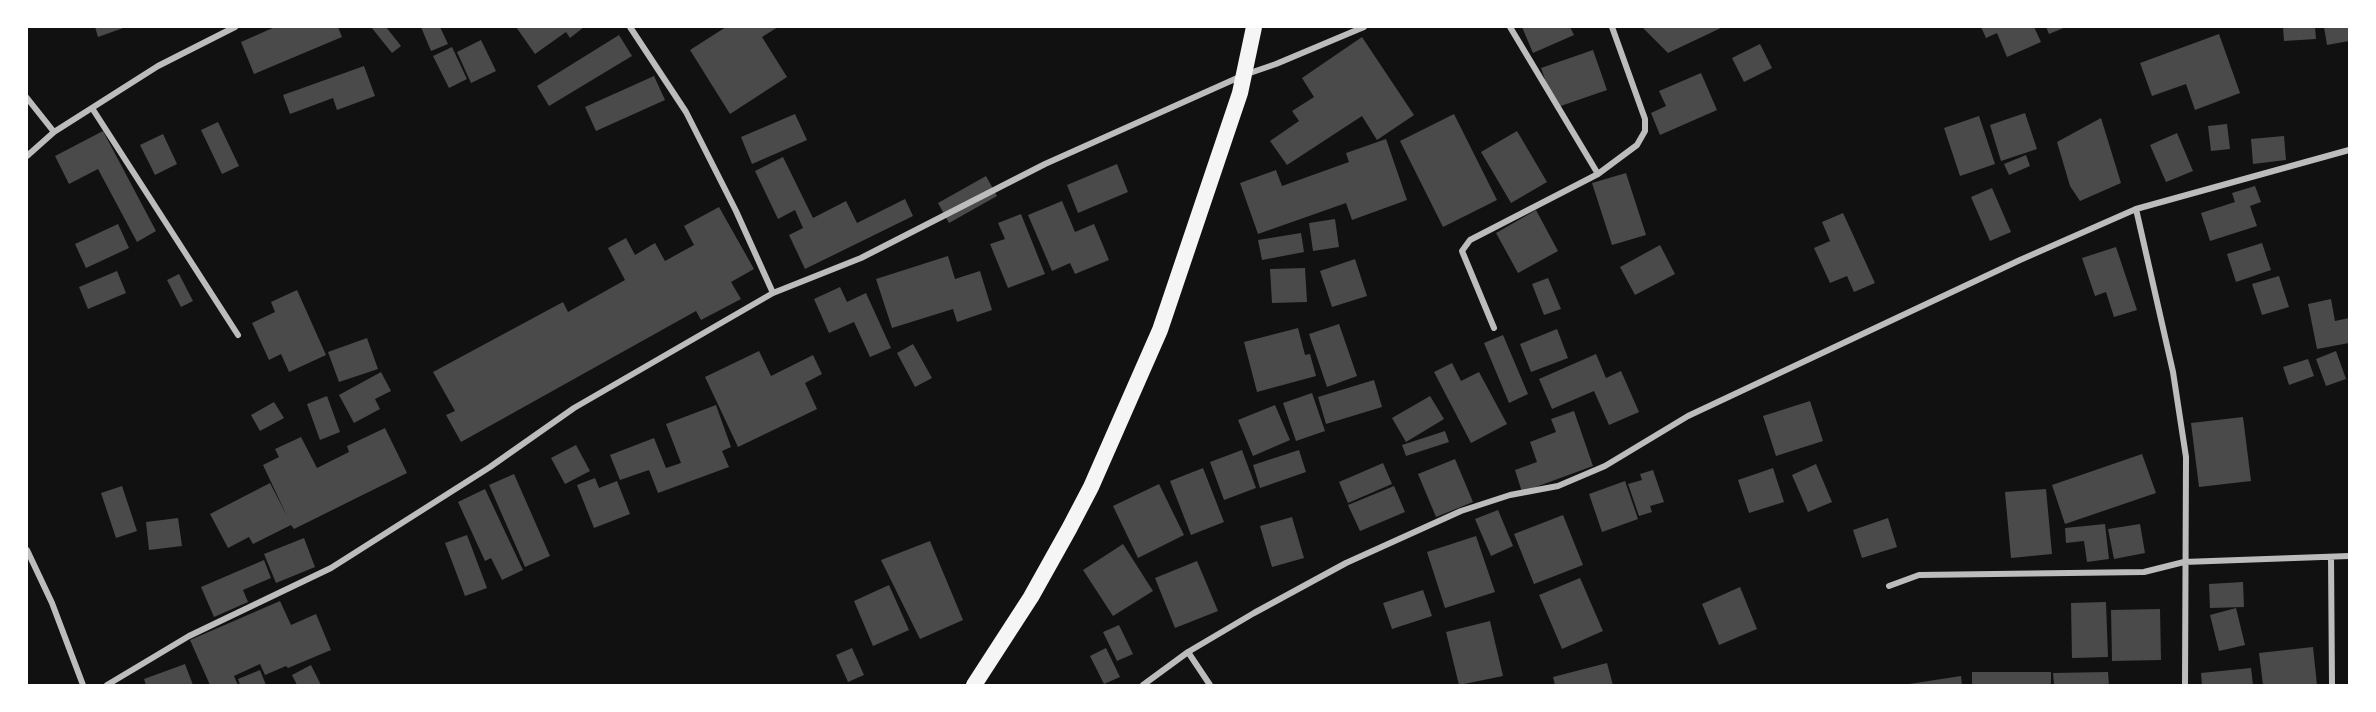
<!DOCTYPE html>
<html>
<head>
<meta charset="utf-8">
<style>
	body { margin:0 }
	#map { position:relative; width:2376px; height:712px; overflow:hidden; background:#111; font-family:Lora,serif }
	canvas { display:block }
	.frame { position:absolute; inset:0; border:28px solid #fff; pointer-events:none }
</style>
</head>
<body>
<div id="map">
<canvas width="2376" height="712"></canvas>
<div class="frame"></div>
</div>
<script>
const context = document.querySelector('canvas').getContext('2d');
context.lineJoin = 'round';
function fill(path, color) {
  context.fillStyle = color;
  context.fill(path, 'evenodd');
}
function poly(rows) {
  const path = new Path2D();
  for (const r of rows) {
    path.moveTo(r[0], r[1]);
    for (let i = 2; i < r.length; i += 2) path.lineTo(r[i], r[i + 1]);
  }
  return path;
}
function trace(path, color, width, dash) {
  context.strokeStyle = color;
  context.lineWidth = width;
  context.lineCap = dash ? 'butt' : 'round';
  context.setLineDash(dash || []);
  context.stroke(path);
}
const building = poly([
	[95,27,126,27,98,37],
	[275,27,338,27,342,37,254,74,241,42],
	[371,27,386,27,401,46,392,53],
	[421,27,440,27,448,44,431,51],
	[516,27,584,27,570,38,566,32,535,54],
	[726,27,778,27,762,37,787,77,730,114,690,50],
	[1522,27,1570,27,1574,35,1533,53],
	[1642,27,1723,27,1668,53],
	[1981,27,2034,27,2041,42,2007,57,1997,33,1986,38],
	[2046,27,2066,27,2049,34],
	[2283,27,2315,27,2316,39,2284,41],
	[2324,27,2349,27,2349,41,2327,45],
	[2219,34,2240,93,2195,110,2186,84,2152,96,2140,63],
	[619,35,632,56,549,106,537,86],
	[1362,37,1414,115,1377,140,1362,116,1287,165,1270,141,1299,121,1292,111,1314,97,1302,78],
	[481,40,496,71,471,83,457,52],
	[1760,44,1772,68,1744,82,1732,58],
	[452,47,467,79,449,88,433,56],
	[1593,50,1607,90,1555,108,1541,68],
	[364,66,375,96,337,110,333,98,290,114,283,95],
	[1701,73,1717,110,1660,135,1651,113,1666,106,1659,91],
	[654,76,665,100,596,131,585,107],
	[2025,113,2037,149,2001,161,1990,125],
	[795,114,807,140,752,164,741,137],
	[1454,114,1497,200,1443,227,1400,141],
	[1979,116,1995,164,1960,176,1944,128],
	[2101,118,2121,183,2080,201,2070,186,2057,142],
	[218,122,239,166,222,174,201,130],
	[2227,124,2230,149,2211,151,2208,126],
	[103,131,156,231,137,242,98,169,69,184,55,156],
	[1517,131,1547,182,1511,203,1481,152],
	[2177,133,2193,171,2166,182,2150,145],
	[163,134,177,164,155,175,140,145],
	[2284,136,2286,160,2253,164,2251,139],
	[1386,139,1407,200,1352,220,1346,203,1258,234,1240,183,1276,170,1282,186,1349,162,1346,153],
	[2026,155,2030,166,2009,175,2004,164],
	[783,157,813,218,846,201,857,223,905,199,913,216,805,269,789,235,803,228,795,210,778,219,755,171],
	[1117,164,1128,192,1078,213,1067,185],
	[1626,173,1646,235,1612,245,1592,183],
	[986,176,997,196,949,223,938,203],
	[2255,186,2261,202,2250,206,2257,226,2210,241,2201,213,2235,202,2232,193],
	[1992,188,2011,232,1990,241,1971,197],
	[1062,201,1075,232,1094,224,1109,260,1075,274,1070,263,1052,271,1028,215],
	[719,207,754,269,731,282,741,299,701,320,696,311,461,442,446,415,455,411,433,372,563,302,568,312,625,280,608,248,626,238,635,255,655,243,665,261,694,245,684,226],
	[1536,210,1558,251,1518,273,1496,233],
	[1843,213,1875,283,1854,292,1847,276,1830,283,1814,248,1830,241,1822,222],
	[1021,214,1045,274,1008,288,990,244,1005,239,998,223],
	[1335,219,1339,247,1313,251,1309,223],
	[118,224,129,248,86,268,75,244],
	[1301,233,1304,252,1262,260,1258,240],
	[2262,243,2271,270,2236,282,2227,254],
	[1660,245,1675,274,1635,295,1620,267],
	[2116,247,2137,310,2114,317,2106,292,2095,296,2082,258],
	[948,256,955,279,980,271,992,310,957,322,953,309,892,328,876,279],
	[1355,259,1367,296,1332,307,1320,271],
	[1305,268,1307,302,1272,303,1270,269],
	[117,271,126,293,88,309,79,287],
	[179,274,193,301,181,307,167,280],
	[2279,276,2289,307,2262,315,2252,284],
	[1548,278,1561,309,1544,315,1532,284],
	[840,287,847,302,866,293,891,348,870,357,854,322,829,333,814,299],
	[297,290,326,355,289,372,281,354,269,360,252,323,275,312,271,302],
	[2331,299,2335,321,2349,318,2349,343,2317,349,2308,304],
	[1339,324,1357,376,1327,387,1309,334],
	[1298,328,1305,355,1310,354,1316,376,1257,392,1244,342],
	[1557,329,1568,358,1531,372,1520,344],
	[1503,335,1528,394,1509,403,1484,343],
	[367,338,378,369,339,382,328,352],
	[913,344,932,378,915,387,897,353],
	[759,351,771,376,813,355,822,374,805,383,817,409,738,447,705,377],
	[2336,351,2346,379,2326,386,2316,359],
	[1596,354,1606,378,1621,371,1639,412,1609,425,1594,391,1552,409,1539,379],
	[2308,359,2314,376,2289,385,2283,367],
	[1452,363,1461,381,1479,372,1507,424,1471,443,1434,372],
	[381,372,391,391,375,399,380,409,354,423,339,395],
	[1374,380,1382,407,1326,424,1318,397],
	[1312,393,1325,431,1296,441,1283,403],
	[327,396,340,432,320,440,307,404],
	[1430,396,1444,419,1406,442,1392,418],
	[1810,401,1823,441,1776,456,1763,416],
	[274,402,284,418,260,431,251,415],
	[716,405,731,447,722,451,729,467,658,493,649,470,620,480,610,455,654,438,666,468,681,463,666,424],
	[1275,405,1290,440,1253,456,1238,420],
	[1574,411,1593,466,1522,492,1515,470,1537,462,1530,442,1556,432,1551,419],
	[2243,417,2251,481,2199,487,2191,423],
	[385,428,407,473,294,529,291,525,253,544,249,537,228,548,210,514,270,483,287,516,263,465,279,457,275,449,301,437,317,468,349,452,347,446],
	[1445,431,1449,442,1406,456,1402,445],
	[576,445,590,471,565,484,551,458],
	[1242,450,1256,488,1224,500,1210,462],
	[1299,450,1306,472,1260,488,1253,465],
	[2142,454,2156,493,2065,524,2052,485],
	[1455,459,1473,502,1436,517,1418,474],
	[1383,463,1392,484,1348,503,1339,482],
	[1816,464,1832,502,1808,512,1792,475],
	[1203,468,1224,522,1191,535,1170,481],
	[1773,468,1784,502,1749,513,1738,480],
	[1653,470,1664,502,1650,506,1652,512,1639,516,1628,484,1642,480,1640,474],
	[514,474,550,556,525,567,489,485],
	[595,478,599,488,617,481,630,514,594,528,577,485],
	[1625,481,1638,519,1602,532,1589,494],
	[1159,484,1184,535,1138,558,1113,506],
	[122,486,137,531,116,538,101,493],
	[1394,486,1405,512,1360,531,1348,505],
	[485,489,523,570,502,580,491,558,485,561,458,502],
	[2046,489,2052,554,2011,558,2005,492],
	[1498,510,1513,546,1491,556,1475,519],
	[1563,515,1583,565,1534,584,1514,534],
	[1292,517,1304,558,1272,567,1260,526],
	[178,518,182,546,149,550,146,522],
	[1888,518,1897,547,1862,558,1853,530],
	[2105,524,2109,559,2087,562,2084,541,2066,543,2065,528],
	[2140,524,2145,553,2114,559,2108,529],
	[467,535,487,588,465,596,445,543],
	[1476,536,1495,592,1445,608,1427,552],
	[304,538,315,567,276,583,264,554],
	[930,541,963,620,920,639,881,560],
	[1123,544,1153,591,1113,616,1083,570],
	[264,560,271,578,243,590,248,602,214,617,201,587],
	[1197,561,1218,611,1175,628,1155,578],
	[1580,578,1603,631,1562,649,1539,595],
	[2243,582,2244,607,2210,608,2209,584],
	[889,585,909,630,873,646,854,601],
	[1740,587,1757,629,1719,645,1702,604],
	[1423,590,1432,616,1392,629,1383,603],
	[280,601,291,625,316,614,331,650,288,668,286,666,265,675,260,664,234,676,238,685,210,685,190,640],
	[2106,602,2108,657,2072,658,2071,603],
	[2236,608,2245,645,2219,651,2210,615],
	[2160,609,2161,660,2112,661,2111,610],
	[1490,621,1503,676,1459,685,1446,632],
	[1119,625,1133,654,1117,661,1103,632],
	[2313,647,2317,685,2263,685,2259,653],
	[852,648,864,675,848,682,836,655],
	[1106,648,1120,677,1104,684,1090,656],
	[1607,663,1613,685,1555,685,1553,677],
	[185,664,193,685,146,685,144,679],
	[311,665,321,685,297,685,292,675],
	[2251,668,2253,685,2202,685,2201,673],
	[260,670,266,685,240,685,238,679],
	[1972,672,2051,672,2051,685,1972,685],
	[2108,672,2109,685,2054,685,2053,673],
	[1961,676,1962,685,1909,685,1909,684]
]);
const minor = poly([
	[630,27,686,112,736,211,773,293],
	[1510,27,1598,174],
	[27,98,54,132],
	[92,108,238,335],
	[27,156,54,132,158,66,235,27],
	[1494,328,1462,251,1470,240,1598,174,1637,145,1645,131,1645,119,1612,27],
	[27,550,52,603,83,685],
	[2331,557,2332,685],
	[1889,586,1919,575,2144,572,2184,562,2349,556],
	[1188,652,1210,685],
	[107,685,189,636,331,568,490,467,574,408,773,293,861,258,1045,164,1244,75,1276,64,1364,27],
	[1143,685,1188,652,1254,613,1346,563,1461,511,1510,495,1558,486,1605,466,1688,416,2020,260,2136,209],
	[2185,685,2186,457,2173,372,2136,209,2349,150]
]);
const trunk = poly([
	[974,685,1031,597,1069,529,1091,487,1160,330,1240,93,1254,27]
]);
fill(building, '#4a4a4a');
trace(minor, '#bcbcbc', 6);
trace(trunk, '#f5f5f5', 16);
</script>
</body>
</html>
